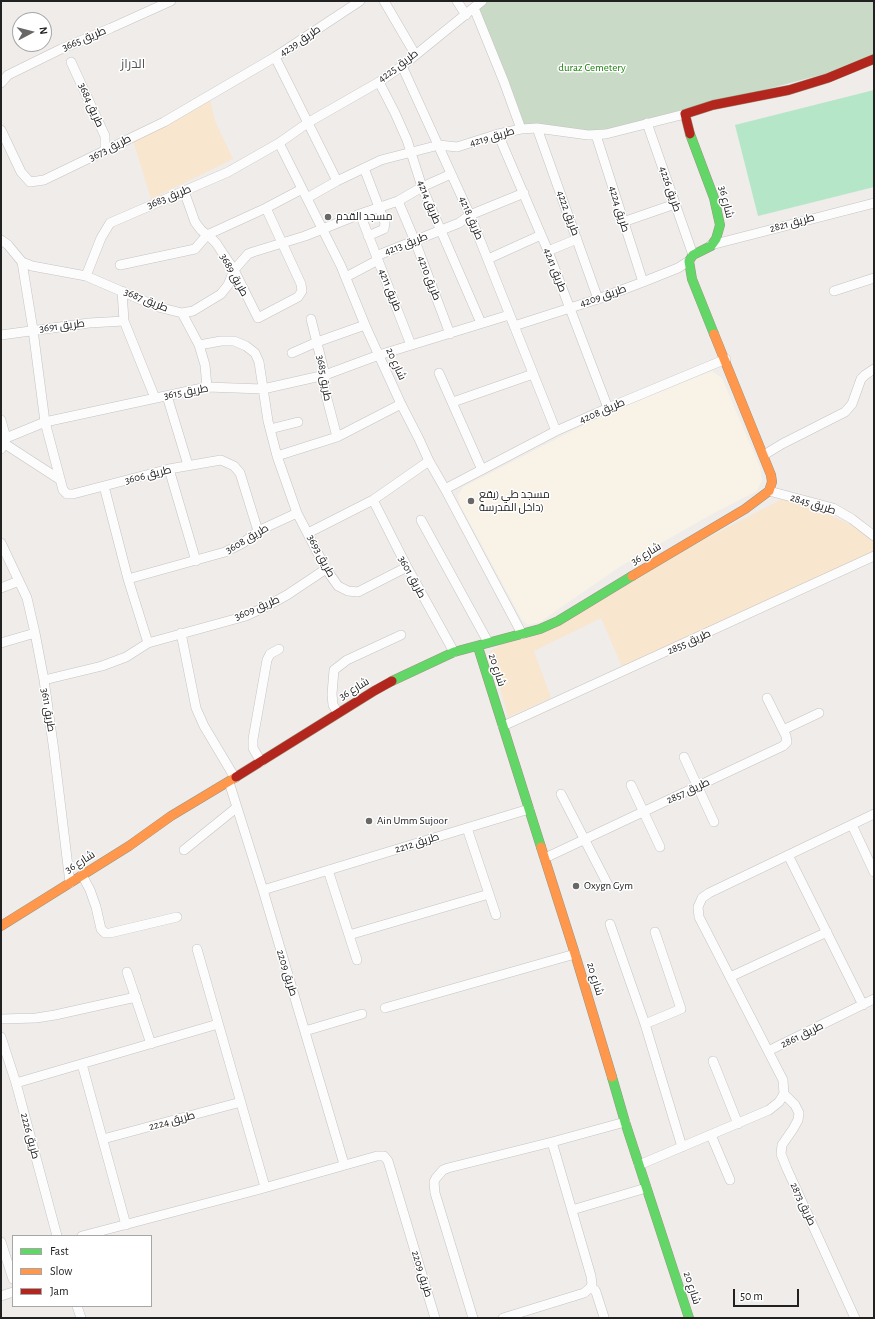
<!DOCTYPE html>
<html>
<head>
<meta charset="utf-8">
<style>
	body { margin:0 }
	#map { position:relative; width:875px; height:1319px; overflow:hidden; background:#efecea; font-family:"Alegreya Sans",sans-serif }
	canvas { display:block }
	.frame { position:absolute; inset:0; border:2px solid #212121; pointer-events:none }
	.legend { position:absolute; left:12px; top:1235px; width:140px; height:72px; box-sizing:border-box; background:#fff; border:1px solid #a6a6a6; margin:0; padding:5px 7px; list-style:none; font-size:12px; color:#212121 }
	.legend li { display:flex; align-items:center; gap:8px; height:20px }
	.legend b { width:20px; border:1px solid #a6a6a6 }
	.north { position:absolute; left:12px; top:12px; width:40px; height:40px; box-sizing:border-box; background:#fff; border:1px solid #a6a6a6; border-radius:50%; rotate:83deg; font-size:11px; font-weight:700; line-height:16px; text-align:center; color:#212121 }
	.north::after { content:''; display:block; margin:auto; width:14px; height:18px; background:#696867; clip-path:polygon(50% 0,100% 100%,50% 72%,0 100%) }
	.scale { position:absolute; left:733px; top:1289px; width:66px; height:18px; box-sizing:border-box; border:2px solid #212121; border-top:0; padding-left:5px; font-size:12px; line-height:14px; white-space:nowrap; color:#212121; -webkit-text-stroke:3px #fff; paint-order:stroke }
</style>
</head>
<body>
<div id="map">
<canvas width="875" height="1319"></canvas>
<div class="frame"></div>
<ul class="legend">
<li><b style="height:5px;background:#63d668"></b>Fast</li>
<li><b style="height:5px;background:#ff974d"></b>Slow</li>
<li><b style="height:5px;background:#b3261e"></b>Jam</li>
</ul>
<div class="north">N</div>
<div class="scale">50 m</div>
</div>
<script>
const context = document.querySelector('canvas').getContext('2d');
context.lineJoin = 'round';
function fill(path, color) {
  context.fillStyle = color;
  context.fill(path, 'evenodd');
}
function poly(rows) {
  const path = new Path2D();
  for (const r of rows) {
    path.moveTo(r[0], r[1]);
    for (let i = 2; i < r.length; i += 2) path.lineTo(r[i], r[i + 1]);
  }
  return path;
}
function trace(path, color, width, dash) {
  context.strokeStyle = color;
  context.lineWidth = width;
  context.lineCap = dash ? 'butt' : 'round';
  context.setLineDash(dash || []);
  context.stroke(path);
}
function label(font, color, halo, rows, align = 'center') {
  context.font = font + ' "Alegreya Sans",Cairo,sans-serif';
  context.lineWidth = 3;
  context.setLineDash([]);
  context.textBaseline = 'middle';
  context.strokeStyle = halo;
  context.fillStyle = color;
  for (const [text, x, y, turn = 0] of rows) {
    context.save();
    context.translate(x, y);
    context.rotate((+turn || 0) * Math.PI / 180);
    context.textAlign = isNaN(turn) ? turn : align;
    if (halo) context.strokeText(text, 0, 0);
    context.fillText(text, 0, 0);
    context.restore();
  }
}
const education = poly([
	[712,371,722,378,760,467,762,480,757,491,714,513,621,566,540,622,528,625,522,620,459,503,458,495,463,487,601,416]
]);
const sand = poly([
	[210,100,215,121,233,159,151,199,133,140],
	[788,496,873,535,874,551,624,671,601,618,534,651,551,698,508,717,490,651]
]);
const cemetery = poly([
	[482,1,874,1,874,57,865,63,596,135,521,129,474,8]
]);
const pitch = poly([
	[874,90,874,187,758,216,735,125]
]);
const street = poly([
	[384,1,415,54],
	[457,1,466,15],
	[474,8,504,82,521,129],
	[275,57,337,181],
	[71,62,105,136,105,150],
	[402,66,470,215,556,431],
	[379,82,395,113,407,140,422,187,481,323],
	[1,83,8,75,61,49,111,28,171,1],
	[647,123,693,255],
	[537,128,598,299],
	[1,130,21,172,30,182,44,180,164,122,275,57,360,1],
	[498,134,548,251,608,408],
	[596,135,643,282],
	[279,143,341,266,365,325,401,404,419,439,429,461,445,489,522,634],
	[364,168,385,223,384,229,368,236],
	[184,191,195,222,201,230,211,238,216,243,234,270,258,318,298,297,302,291,301,284,266,208],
	[307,198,337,181,381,160,439,145,457,147,498,134,521,129,537,128,588,135,606,134,685,114],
	[398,201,415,241,450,334],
	[360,214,411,345],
	[623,222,675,204],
	[207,235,266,208,302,189],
	[1,240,8,245,22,262,32,266,86,276,158,307,182,313,193,311,221,294,228,285,234,270,248,254,253,252,305,236,360,214,398,201,422,187,451,174],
	[711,245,874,203],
	[548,251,577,239],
	[376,256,459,223,470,215,524,193],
	[488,259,541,235],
	[22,262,33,330,45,422,63,490,67,494,73,494,169,469,221,460,234,466,240,473,258,531],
	[120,265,195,249,207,235],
	[86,276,101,238,110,223,228,172,279,143,309,122,379,82,402,66,482,1],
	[346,277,378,260],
	[122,291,124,321,155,398],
	[834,291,874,278],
	[182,313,199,345,205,365,207,387],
	[311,319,325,375,325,391,337,437],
	[514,326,598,299,643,282,678,268,689,261],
	[1,335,89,323,124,321],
	[199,345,221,341,234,341,246,346,255,353,259,362,268,421,277,456,297,513,326,569,338,586,348,591,358,592,407,567],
	[292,353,317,342,365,325],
	[439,373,482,470],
	[167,396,188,465],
	[453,402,533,374],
	[1,420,6,438],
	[270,429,298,422],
	[5,444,59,479],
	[1,449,5,444,6,438,45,422,207,387,263,389,325,375,379,355,509,315],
	[764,455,782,444,845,412,852,404,861,379,865,375,874,369],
	[277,456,337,437,401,404],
	[169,469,196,561],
	[104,486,128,579,148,643],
	[445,489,556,431,608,408,726,359],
	[769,491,833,508,852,519,874,536],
	[373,500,407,567,454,652],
	[421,520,488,642],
	[308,533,373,500,429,461],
	[1,543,27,598,35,633,44,680,54,751,70,883],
	[128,579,225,552,243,543,258,531,297,513],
	[1,588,19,581],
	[181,633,196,708,204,726,235,778],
	[1,643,35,633],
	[44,680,102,666,126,657,148,643,246,616,267,606,287,595,326,569],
	[338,713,333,705,332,694,334,670,347,660,401,635],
	[503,726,874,556],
	[783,730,819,713],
	[684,757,714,822],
	[261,762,253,748,253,739,267,660,270,654,279,649],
	[229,782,263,890,344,1164],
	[631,785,660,847],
	[561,794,608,885],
	[852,825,874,872],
	[467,828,496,915],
	[184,850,236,808],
	[788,855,863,1005],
	[545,858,783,746,787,742,786,736,767,698],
	[328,870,357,960],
	[82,875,90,890,96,907,101,929,105,933,110,933,177,917],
	[263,890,529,809],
	[610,924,645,1024,682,1147],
	[349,935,489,894],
	[197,949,265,1187],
	[127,972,151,1044],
	[730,977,827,932],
	[385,1008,575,954],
	[1,1019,36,1018,55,1015,136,997],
	[645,1024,681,1009,655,932],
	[305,1031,362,1014],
	[1,1037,16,1083,57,1236],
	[768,1051,874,999],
	[713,1061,738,1124],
	[82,1064,126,1225],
	[16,1083,218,1024],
	[784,1094,795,1105,799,1113,798,1120,793,1129,782,1145,781,1154,787,1169,855,1318],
	[711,1135,730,1180],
	[103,1139,241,1102],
	[552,1142,625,1122],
	[639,1165,769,1110,779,1102,784,1094,783,1080,699,917,698,907,702,898,709,893,874,814],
	[572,1210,646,1188],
	[82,1236,257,1190,377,1156,384,1156,388,1161,435,1318],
	[1,1242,13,1279],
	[590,1288,595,1290,596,1292,604,1317],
	[1,1296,13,1292],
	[77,1306,81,1318],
	[473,1318,435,1193,434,1182,436,1178,443,1170,448,1168,552,1142,591,1276,592,1284,590,1288,584,1293,503,1318]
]);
const fast = poly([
	[690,134,714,198,720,225,716,239,711,246,693,255,689,261,692,279,714,334],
	[478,647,541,847],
	[392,681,454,652,540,629,558,621,632,576],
	[612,1077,625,1122,689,1318]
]);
const slow = poly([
	[632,576,745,509,769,491,772,482,771,475,714,334],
	[541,847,575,954,612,1077],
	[1,926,129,846,171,816,236,777]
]);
const jam = poly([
	[690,134,685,114,713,105,789,90,828,78,874,59],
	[236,777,374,691,392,681]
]);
const markers = [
	[328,217,4,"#696867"],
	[471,501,4,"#696867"],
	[369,821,4,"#696867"],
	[576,886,4,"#696867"]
];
const streetNames = [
	["طريق 3665",84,39,-23],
	["طريق 4239",300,41,-34],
	["طريق 4225",398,66,-37],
	["طريق 3684",91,105,66],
	["طريق 4219",492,137,-16],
	["طريق 3673",110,148,-27],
	["طريق 4226",670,189,71],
	["طريق 3683",169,197,-22],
	["طريق 4214",429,202,68],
	["شارع 36",726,202,76],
	["طريق 4224",619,209,73],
	["طريق 4222",568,213,70],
	["طريق 4218",471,218,67],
	["طريق 2821",792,223,-15],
	["طريق 4213",406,244,-21],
	["طريق 4241",555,270,69],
	["طريق 3689",234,275,61],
	["طريق 4210",429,278,69],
	["طريق 4211",390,290,68],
	["طريق 4209",603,296,-19],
	["طريق 3687",146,300,22],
	["طريق 3691",62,326,-7],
	["شارع 20",396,364,66],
	["طريق 3685",324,378,80],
	["طريق 3615",186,392,-10],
	["طريق 4208",602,411,-23],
	["طريق 3606",148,475,-14],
	["طريق 2845",813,504,17],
	["طريق 3608",247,539,-30],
	["شارع 36",646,554,-31],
	["طريق 3693",321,556,62],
	["طريق 3601",412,577,62],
	["طريق 3609",257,608,-23],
	["طريق 2855",689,642,-24],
	["شارع 20",497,670,72],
	["شارع 36",354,689,-31],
	["طريق 3611",48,710,81],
	["طريق 2857",688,791,-25],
	["طريق 2212",417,843,-17],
	["شارع 36",80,862,-32],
	["طريق 2209",287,973,73],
	["شارع 20",595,979,73],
	["طريق 2861",802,1035,-26],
	["طريق 2224",172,1121,-15],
	["طريق 2226",30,1136,75],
	["طريق 2873",803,1204,65],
	["طريق 2209",422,1274,73],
	["شارع 20",692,1288,72]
];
const parkNames = [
	["duraz Cemetery",592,68]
];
const poiNames = [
	["مسجد القدم",336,217],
	["مسجد طي (يقع",479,495],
	["داخل المدرسة)",479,508],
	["Ain Umm Sujoor",377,821],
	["Oxygn Gym",584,886]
];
const quarterNames = [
	["الدراز",133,64]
];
fill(education, '#f8f3e6');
fill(sand, '#f8e6ce');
fill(cemetery, '#c9dac6');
fill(pitch, '#b5e6c7');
trace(street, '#c5c3c2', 10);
trace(fast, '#9a9781', 10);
trace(slow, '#9a9781', 10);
trace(jam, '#9a9781', 10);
trace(street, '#fdfcfc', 9);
trace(fast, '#63d668', 9);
trace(slow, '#ff974d', 9);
trace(jam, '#b3261e', 9);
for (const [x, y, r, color] of markers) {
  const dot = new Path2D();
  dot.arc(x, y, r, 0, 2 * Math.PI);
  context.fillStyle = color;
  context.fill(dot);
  trace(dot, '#fff', 1.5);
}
label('11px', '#212121', '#fff', streetNames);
label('11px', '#19830b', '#fff', parkNames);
label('11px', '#212121', '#fff', poiNames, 'left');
label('13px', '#545454', '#fff', quarterNames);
</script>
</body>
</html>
